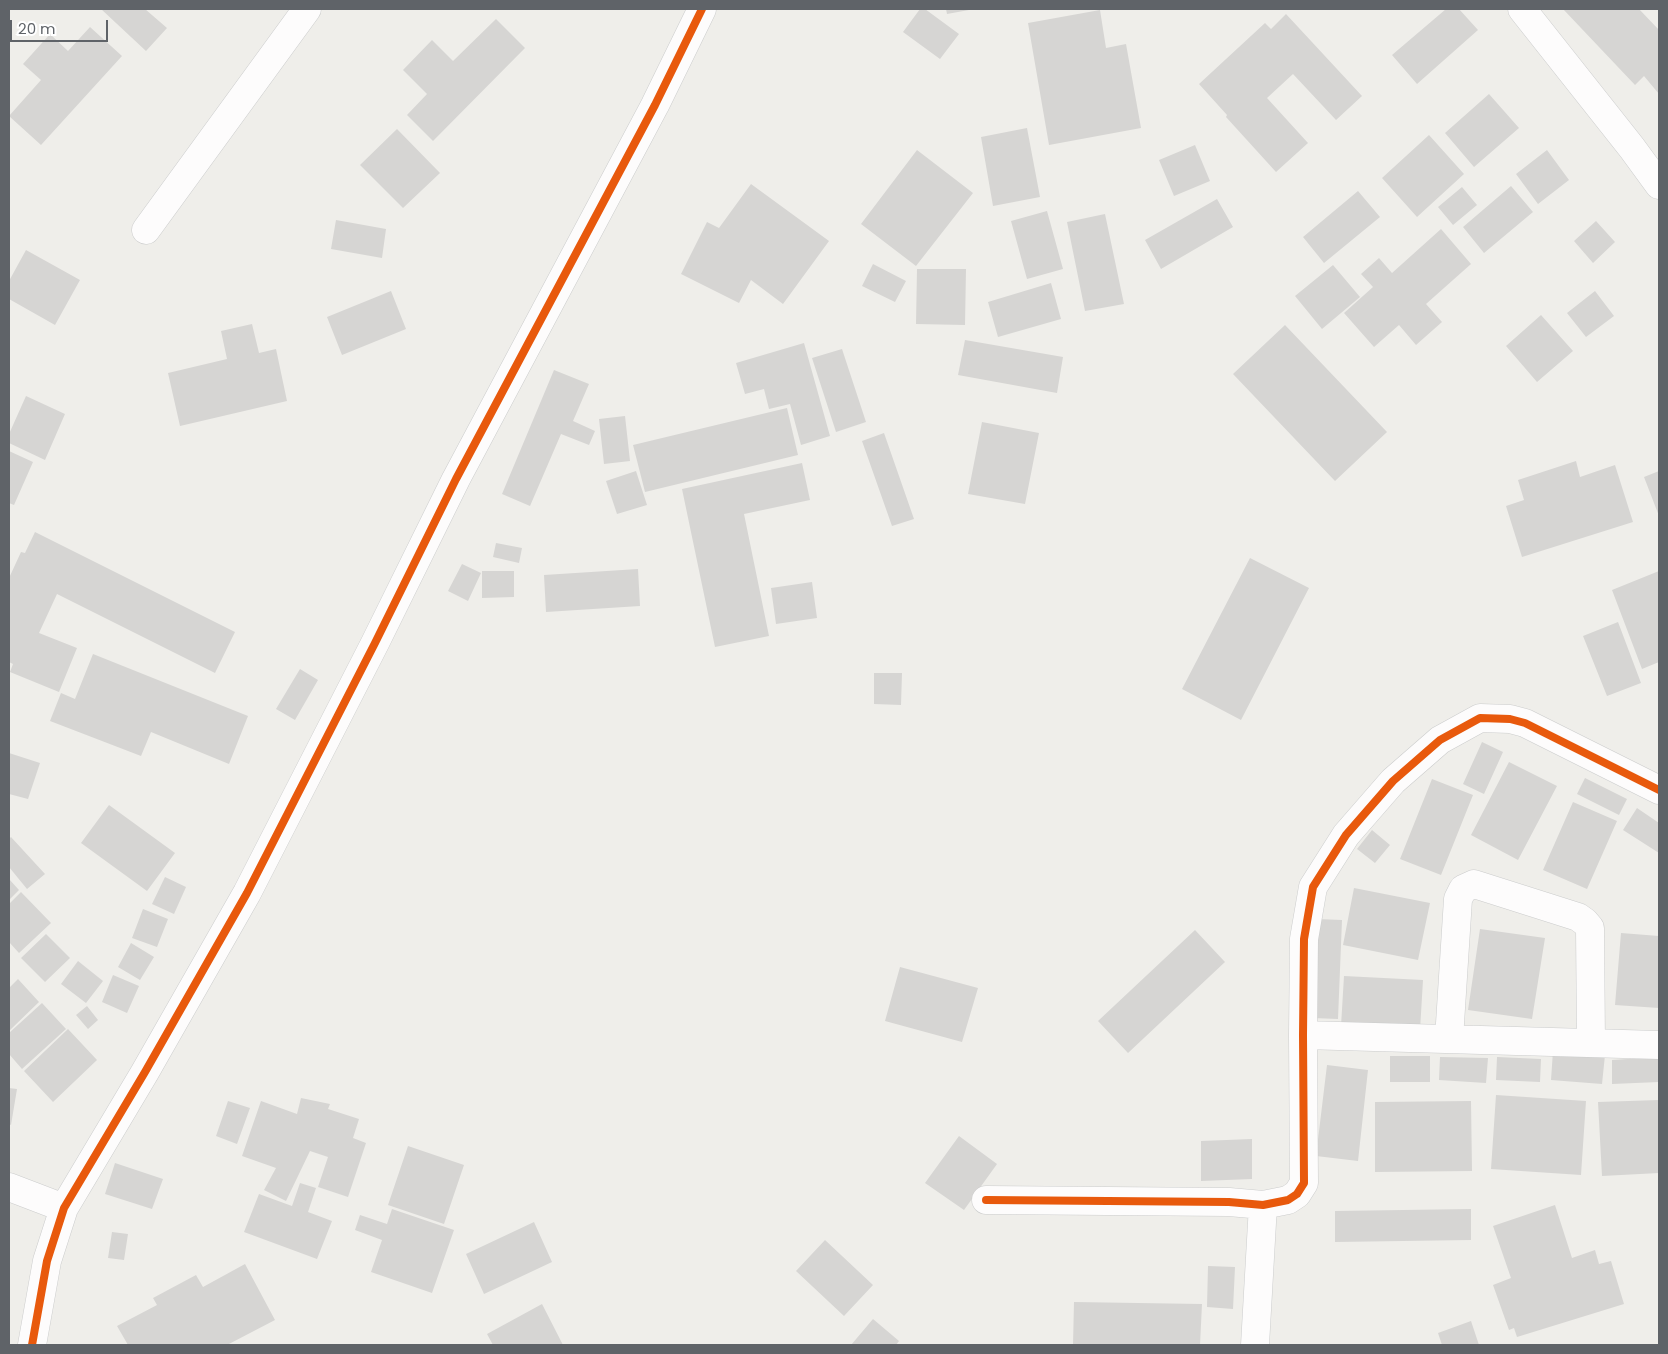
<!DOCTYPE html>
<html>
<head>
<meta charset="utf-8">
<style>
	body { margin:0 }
	#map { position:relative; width:1668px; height:1354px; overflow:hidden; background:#efeeea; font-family:Poppins,sans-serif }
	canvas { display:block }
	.frame { position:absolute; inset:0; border:10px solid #5f6368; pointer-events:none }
	.scale { position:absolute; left:10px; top:20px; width:98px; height:22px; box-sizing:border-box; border:2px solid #5f6368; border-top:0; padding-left:6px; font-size:15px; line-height:18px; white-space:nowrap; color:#5f6368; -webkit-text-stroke:4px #fff; paint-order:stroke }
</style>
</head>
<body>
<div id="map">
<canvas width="1668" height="1354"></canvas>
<div class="frame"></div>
<div class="scale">20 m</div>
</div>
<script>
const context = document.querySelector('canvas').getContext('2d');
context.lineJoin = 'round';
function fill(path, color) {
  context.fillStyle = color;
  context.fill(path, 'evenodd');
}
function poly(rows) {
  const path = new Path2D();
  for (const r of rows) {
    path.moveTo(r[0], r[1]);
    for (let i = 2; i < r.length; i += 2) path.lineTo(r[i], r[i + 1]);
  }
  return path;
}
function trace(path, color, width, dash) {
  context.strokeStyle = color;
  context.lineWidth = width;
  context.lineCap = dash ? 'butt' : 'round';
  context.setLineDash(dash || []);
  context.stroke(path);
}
const building = poly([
	[101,9,145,9,167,28,146,51],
	[920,9,925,9,959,34,940,59,903,32],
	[946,9,969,9,969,10,947,14],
	[1446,9,1459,9,1478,30,1417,84,1392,55],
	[1563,9,1639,9,1659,30,1659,94,1644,76,1635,85],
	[1100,10,1106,48,1126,44,1141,128,1049,145,1028,23],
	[1286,14,1362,96,1336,120,1293,74,1267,98,1308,143,1276,172,1226,117,1227,115,1199,84,1265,23,1271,29],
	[496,19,525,48,433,141,407,115,427,94,403,70,432,40,453,61],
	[90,27,122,56,41,145,9,116,41,80,23,64,50,34,68,51],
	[1489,94,1519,128,1474,167,1445,133],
	[1027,128,1040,197,993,206,981,137],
	[397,129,440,173,403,208,360,165],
	[1429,135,1464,174,1417,217,1382,178],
	[1195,145,1210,181,1174,196,1159,160],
	[917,150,973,193,916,266,861,224],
	[1547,150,1569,180,1538,204,1516,174],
	[751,184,829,241,783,304,751,280,739,303,681,274,707,222,719,228],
	[1511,186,1533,212,1484,253,1463,227],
	[1462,187,1477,205,1453,225,1438,207],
	[1358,191,1380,217,1324,263,1303,237],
	[1217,199,1233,227,1161,269,1145,240],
	[1047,211,1063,269,1027,279,1011,221],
	[1105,214,1124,304,1085,311,1067,222],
	[336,220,386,229,382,258,331,249],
	[1596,221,1615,242,1593,263,1574,241],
	[1441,229,1471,264,1426,304,1442,322,1416,345,1399,325,1374,347,1344,313,1373,287,1361,274,1379,258,1392,273],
	[26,250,80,280,55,325,9,299,9,281],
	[873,264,906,281,895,302,862,286],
	[1333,265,1360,297,1322,329,1295,296],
	[917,269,966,269,965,325,916,324],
	[1051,283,1061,319,998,337,988,302],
	[391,291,406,329,342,355,327,317],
	[1595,291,1614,316,1586,337,1567,313],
	[1541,315,1573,351,1537,382,1506,346],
	[252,324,259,353,276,349,287,401,180,426,168,373,227,359,221,331],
	[1285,325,1387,432,1335,481,1233,374],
	[965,340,1063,357,1057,393,958,375],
	[804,343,830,436,801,445,790,404,769,409,764,389,745,394,736,363],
	[842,349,866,422,836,432,812,358],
	[554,370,589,384,573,421,595,431,589,445,561,434,530,506,502,494],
	[26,396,65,414,45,460,9,443,9,434],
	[787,408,798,455,645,492,633,445],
	[625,416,630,461,604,464,599,419],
	[982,422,1039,433,1025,504,968,494],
	[884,433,914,519,892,526,862,441],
	[9,451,33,462,14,505,9,503],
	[1576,461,1580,477,1615,465,1633,522,1522,557,1506,506,1524,500,1518,480],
	[802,463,810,500,744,514,769,636,715,647,682,489],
	[636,471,647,505,617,514,606,481],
	[1659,471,1659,516,1644,477],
	[35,532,235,632,215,673,57,594,39,633,77,648,59,692,10,672,13,664,9,662,9,578,21,552,25,553],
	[496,543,522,548,519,563,493,557],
	[1250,558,1309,588,1241,720,1182,689],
	[462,564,481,573,468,601,448,591],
	[638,569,640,606,546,612,544,575],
	[482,571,514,571,514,597,482,598],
	[1659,571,1659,662,1642,669,1612,590],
	[812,582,817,618,776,624,771,588],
	[1618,622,1641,683,1607,696,1583,636],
	[93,654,248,716,229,764,151,732,141,756,50,721,61,693,75,699],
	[300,669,318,680,295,720,276,709],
	[874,673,902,673,901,705,874,704],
	[1482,742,1503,752,1484,794,1463,784],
	[9,753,40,763,28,799,9,794],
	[1509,762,1557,786,1518,860,1471,835],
	[1585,778,1627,799,1619,815,1577,794],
	[1432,779,1473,795,1441,875,1400,859],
	[1573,802,1617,821,1587,889,1543,870],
	[109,805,175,853,147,891,81,843],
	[1637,808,1659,823,1659,853,1623,830],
	[1372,830,1390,845,1375,863,1357,849],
	[11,837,45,874,27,889,9,867,9,839],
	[165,877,186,887,174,914,152,904],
	[9,879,19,890,9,900],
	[1354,888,1430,903,1418,960,1343,945],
	[21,892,51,923,19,953,9,942,9,904],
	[143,909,168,919,157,947,132,938],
	[1317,919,1342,920,1338,1019,1313,1018],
	[1480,929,1545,938,1532,1019,1468,1010],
	[1195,930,1225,962,1128,1053,1098,1021],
	[1621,933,1659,936,1659,1008,1615,1005],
	[46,934,70,958,45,982,21,958],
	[131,943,154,957,140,980,118,967],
	[78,961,103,981,86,1003,61,984],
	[900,967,978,988,962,1042,885,1021],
	[113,975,139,986,127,1013,102,1002],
	[1344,976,1423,980,1420,1030,1341,1026],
	[18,979,39,1002,9,1031,9,988],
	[42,1003,66,1029,22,1069,9,1054,9,1033],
	[87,1006,98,1020,88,1029,76,1015],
	[68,1029,97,1060,53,1102,24,1071],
	[1553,1051,1605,1055,1602,1084,1551,1080],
	[1390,1056,1430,1056,1430,1082,1390,1082],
	[1440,1057,1488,1058,1486,1083,1439,1080],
	[1497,1057,1541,1059,1540,1082,1496,1080],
	[1658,1057,1659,1082,1612,1084,1612,1060],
	[1327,1065,1368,1070,1358,1161,1316,1156],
	[9,1088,17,1089,11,1125,9,1124],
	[1496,1095,1586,1101,1581,1175,1491,1169],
	[301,1098,330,1104,328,1109,359,1119,353,1138,366,1143,348,1197,318,1187,328,1157,310,1151,286,1201,264,1190,276,1168,242,1156,261,1101,297,1114],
	[1659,1100,1659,1173,1602,1176,1598,1102],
	[228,1101,250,1108,237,1144,216,1136],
	[1471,1101,1472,1171,1375,1172,1375,1102],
	[959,1136,997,1164,964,1210,925,1183],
	[1252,1139,1252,1179,1201,1181,1201,1141],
	[408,1146,464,1165,444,1224,388,1205],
	[115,1163,163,1179,152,1209,105,1194],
	[300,1183,316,1188,308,1212,332,1221,317,1259,244,1232,259,1194,292,1206],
	[1555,1205,1572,1258,1595,1250,1599,1264,1611,1261,1624,1304,1517,1337,1514,1328,1509,1330,1493,1285,1511,1278,1493,1226],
	[392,1209,454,1230,432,1293,371,1272,382,1240,355,1230,360,1215,387,1224],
	[1471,1209,1471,1240,1335,1242,1335,1211],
	[534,1222,552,1262,484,1294,466,1254],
	[112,1232,128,1234,124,1260,108,1258],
	[825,1240,873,1285,844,1316,796,1271],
	[245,1264,275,1320,227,1345,128,1345,117,1326,157,1305,153,1298,196,1275,203,1287],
	[1208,1266,1235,1267,1233,1309,1207,1307],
	[1074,1302,1202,1304,1200,1345,1073,1345],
	[542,1304,563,1345,493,1345,487,1334],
	[873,1319,899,1341,896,1345,851,1345],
	[1471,1321,1479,1345,1442,1345,1438,1333]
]);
const minor = poly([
	[1522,9,1632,148,1659,185],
	[146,230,307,9],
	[1303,1035,1659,1045],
	[1449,1039,1458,899,1463,889,1474,884,1578,917,1585,922,1590,928,1591,1043],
	[9,1187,64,1208],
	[986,1200,1229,1202,1263,1205,1288,1200,1297,1194,1304,1183,1303,1035,1304,939,1313,887,1346,835,1393,781,1440,740,1480,718,1510,719,1525,723,1659,790],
	[32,1345,47,1261,64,1208,145,1072,247,893,375,643,456,479,655,105,702,9],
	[1255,1345,1263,1205]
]);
const cycleway = poly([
	[986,1200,1229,1202,1263,1205,1288,1200,1297,1194,1304,1183,1303,1035,1304,939,1313,887,1346,835,1393,781,1440,740,1480,718,1510,719,1525,723,1659,790],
	[32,1345,47,1261,64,1208,145,1072,247,893,375,643,456,479,655,105,702,9]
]);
fill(building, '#d6d5d3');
trace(minor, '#cbcccc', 29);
trace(minor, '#fdfcfc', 28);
trace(cycleway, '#e8590c', 8);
</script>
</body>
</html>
